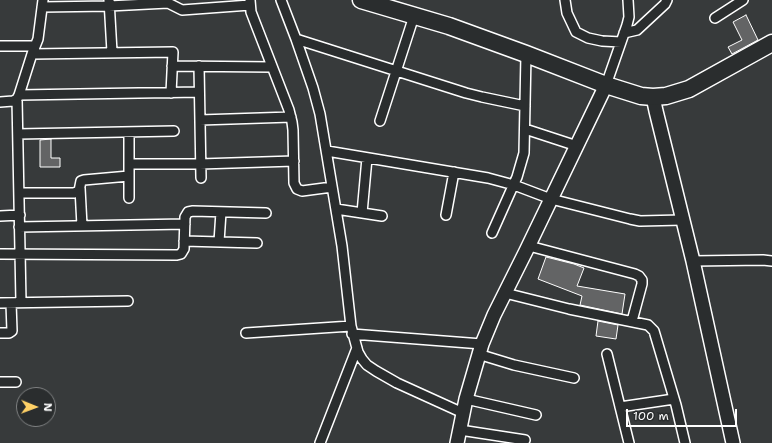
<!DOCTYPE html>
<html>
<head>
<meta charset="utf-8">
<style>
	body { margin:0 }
	#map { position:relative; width:772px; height:443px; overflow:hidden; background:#373a3b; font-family:"Shantell Sans",sans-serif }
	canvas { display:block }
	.north { position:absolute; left:16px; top:387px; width:40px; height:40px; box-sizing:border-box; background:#2a2d2e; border:1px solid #7f8182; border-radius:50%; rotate:91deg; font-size:11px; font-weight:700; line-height:16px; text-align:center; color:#fff }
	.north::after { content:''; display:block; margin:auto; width:14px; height:18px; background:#ffd166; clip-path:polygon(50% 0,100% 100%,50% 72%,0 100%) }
	.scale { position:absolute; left:626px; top:409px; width:111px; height:18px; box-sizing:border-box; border:2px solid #fff; border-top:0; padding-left:5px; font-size:12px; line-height:14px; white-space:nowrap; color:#fff; -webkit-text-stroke:3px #2a2d2e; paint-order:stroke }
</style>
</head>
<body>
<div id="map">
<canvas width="772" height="443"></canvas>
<div class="north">N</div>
<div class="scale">100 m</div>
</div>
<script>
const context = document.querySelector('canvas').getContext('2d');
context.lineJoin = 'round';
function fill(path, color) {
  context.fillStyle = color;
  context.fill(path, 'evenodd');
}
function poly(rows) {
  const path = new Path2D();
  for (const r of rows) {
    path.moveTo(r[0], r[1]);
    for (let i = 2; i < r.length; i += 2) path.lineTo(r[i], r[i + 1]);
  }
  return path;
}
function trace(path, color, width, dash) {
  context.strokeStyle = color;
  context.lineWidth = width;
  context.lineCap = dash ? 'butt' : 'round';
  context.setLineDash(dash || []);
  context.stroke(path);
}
const building = poly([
	[746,15,758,40,732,54,728,47,742,40,733,22,746,15],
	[51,139,51,158,60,158,60,167,40,167,40,140,51,139],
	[546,257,574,264,584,268,577,286,625,294,622,314,580,305,582,296,538,279,546,257],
	[598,321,618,325,616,339,596,336,598,321]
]);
const street = poly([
	[109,0,112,52],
	[250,0,251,12,289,110,292,122,293,130,294,183,297,189,302,191,332,187],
	[281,0,296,39,313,88,320,114,342,246,351,326,358,352,362,359,367,365,376,371,397,383,463,413],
	[565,0,567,13,576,32,588,38,602,41,621,42],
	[42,7,109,6,168,3,182,10,250,5],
	[715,18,743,0],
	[624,33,637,30,665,4,667,0],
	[296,39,466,93,482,97,525,106],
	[0,46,35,46],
	[32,54,173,52,171,93],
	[172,66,272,67],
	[199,66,201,178],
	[606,85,627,25,629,17,628,0],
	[19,95,199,92],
	[17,99,21,302],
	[0,102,13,101,17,99,19,95,32,54,38,39,43,0],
	[200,120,291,117],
	[380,121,414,16],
	[525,129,577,146],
	[18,134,174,131],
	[327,151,488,178,514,185,551,199,630,219,640,221,682,220],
	[129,164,200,164,294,161],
	[80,188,82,226],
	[19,193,74,193,79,191,81,181,84,180,129,176],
	[129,198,129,132],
	[336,209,382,216],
	[362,213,367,158],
	[446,215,454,172],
	[0,216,20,215],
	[19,227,185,224],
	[492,233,517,177,524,153,526,54],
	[184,241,257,243],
	[219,242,221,212],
	[529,246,635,274,639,276,642,280,642,284,632,321],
	[0,254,177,255,181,254,184,249,185,217,188,212,193,211,266,213],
	[693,261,763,260,772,261],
	[505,293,569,309,648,325,654,331,676,405,685,443],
	[0,303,128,301],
	[0,333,9,333,12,331,11,303],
	[246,333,351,326],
	[352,334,482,344],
	[478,354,514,365,574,378],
	[607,354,629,443],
	[0,382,16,382],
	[466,399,536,415],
	[620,407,674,399],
	[460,430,525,440],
	[320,443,357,348]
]);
const secondary = poly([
	[653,97,656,111,693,261,733,443],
	[457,443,466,399,482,344,494,315,526,251,606,85]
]);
const highway = poly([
	[361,0,449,26,526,54,606,85,641,96,653,97,666,96,689,89,772,43]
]);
fill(building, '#636465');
trace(building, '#fff', 1);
trace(street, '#fff', 12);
trace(secondary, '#fff', 16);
trace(highway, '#fff', 19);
trace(street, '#2a2d2e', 9);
trace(secondary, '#2a2d2e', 13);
trace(highway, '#2a2d2e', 16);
</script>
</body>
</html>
